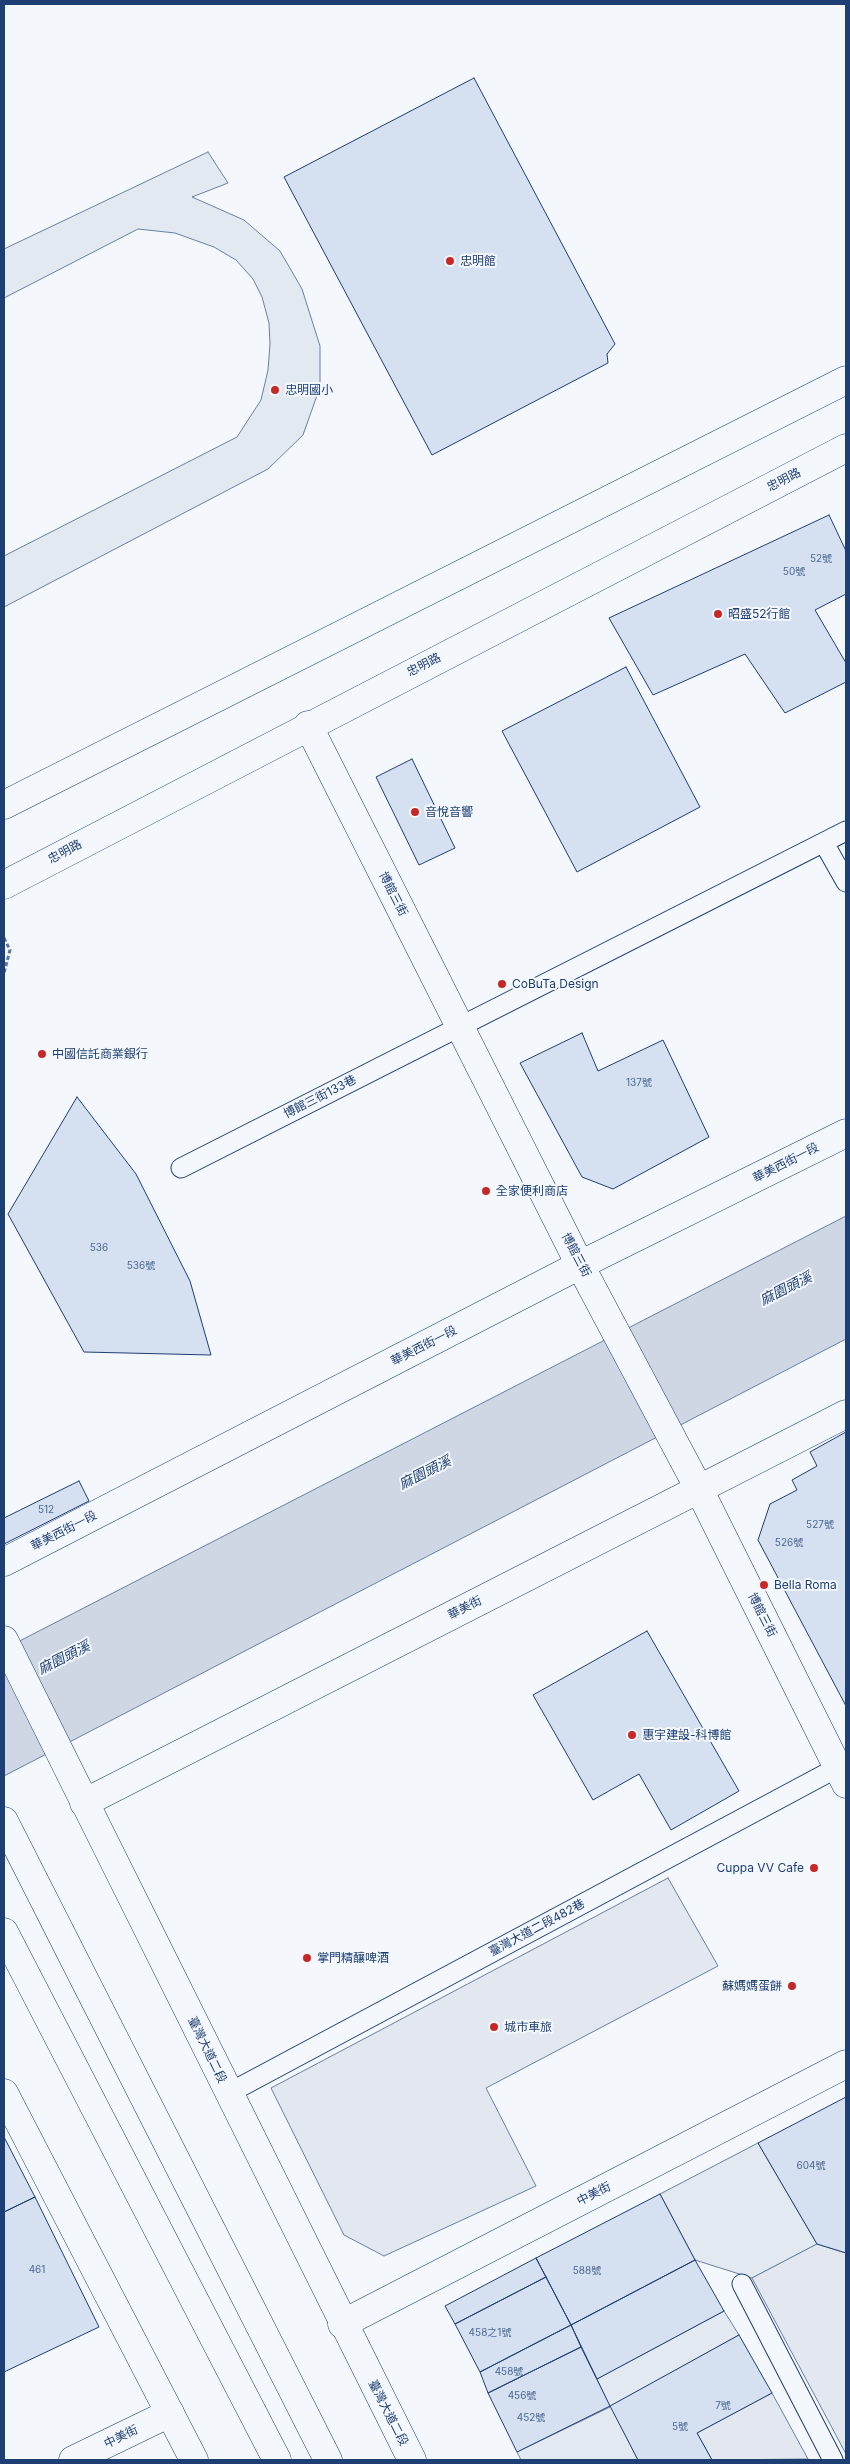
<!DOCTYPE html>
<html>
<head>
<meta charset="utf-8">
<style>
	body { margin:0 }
	#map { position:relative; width:850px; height:2464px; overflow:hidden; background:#f4f7fb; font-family:Inter,sans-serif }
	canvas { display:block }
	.frame { position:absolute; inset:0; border:5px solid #1d3f73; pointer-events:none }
</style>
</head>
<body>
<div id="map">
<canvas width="850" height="2464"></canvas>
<div class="frame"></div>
</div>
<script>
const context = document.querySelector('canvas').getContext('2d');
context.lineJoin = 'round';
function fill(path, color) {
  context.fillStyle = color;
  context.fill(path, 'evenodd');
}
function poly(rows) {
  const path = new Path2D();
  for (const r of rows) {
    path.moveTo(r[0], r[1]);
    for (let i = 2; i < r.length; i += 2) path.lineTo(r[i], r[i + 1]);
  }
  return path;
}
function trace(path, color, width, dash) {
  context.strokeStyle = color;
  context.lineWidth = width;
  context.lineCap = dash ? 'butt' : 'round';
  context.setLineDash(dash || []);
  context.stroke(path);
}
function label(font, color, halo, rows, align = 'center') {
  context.font = font + ' Inter,"Noto Sans TC",sans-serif';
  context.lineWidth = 4;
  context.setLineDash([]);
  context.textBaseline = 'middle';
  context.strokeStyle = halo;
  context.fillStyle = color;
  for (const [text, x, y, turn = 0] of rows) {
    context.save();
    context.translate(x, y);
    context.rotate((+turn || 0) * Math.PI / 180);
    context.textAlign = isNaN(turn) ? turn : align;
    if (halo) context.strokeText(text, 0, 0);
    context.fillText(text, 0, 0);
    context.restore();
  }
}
const green = poly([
	[208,152,228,183,192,197,244,220,280,251,302,289,320,346,320,387,303,435,268,469,4,607,4,556,237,437,261,400,268,370,270,344,269,323,262,297,253,279,236,260,214,247,175,233,138,229,4,298,4,249,208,152],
	[758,2143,817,2244,752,2278,695,2260,660,2194,758,2143],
	[724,2311,739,2335,611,2406,638,2460,521,2460,517,2452,610,2407,597,2379,724,2311]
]);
const parking = poly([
	[668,1878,718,1966,486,2088,536,2186,384,2256,344,2235,271,2088,668,1878],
	[817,2244,846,2253,846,2454,752,2278,817,2244],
	[772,2393,808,2459,712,2460,697,2433,772,2393]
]);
const water = poly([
	[846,1216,846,1339,4,1776,4,1649,846,1216]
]);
const building = poly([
	[474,78,615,344,607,354,608,363,432,455,284,177,474,78],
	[829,515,846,551,846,594,815,610,846,663,846,682,785,713,745,654,653,695,609,618,829,515],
	[626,667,700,807,577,872,502,731,626,667],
	[412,759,455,848,419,865,376,777,412,759],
	[582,1033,598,1071,663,1040,709,1137,613,1189,582,1177,520,1063,582,1033],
	[77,1097,136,1174,190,1281,211,1355,84,1352,8,1214,77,1097],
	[846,1432,846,1706,758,1540,770,1504,797,1490,792,1480,817,1466,810,1452,846,1432],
	[79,1481,89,1501,4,1544,4,1518,79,1481],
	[647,1631,739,1791,671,1830,639,1774,593,1800,533,1695,647,1631],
	[846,2097,846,2253,817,2244,758,2143,846,2097],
	[4,2137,35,2197,4,2212,4,2137],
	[660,2194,695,2260,571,2325,536,2258,660,2194],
	[35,2197,99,2327,4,2372,4,2212,35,2197],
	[536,2258,546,2277,455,2324,445,2306,536,2258],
	[695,2260,724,2311,597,2379,571,2325,695,2260],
	[546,2277,571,2325,480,2372,455,2324,546,2277],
	[571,2325,581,2347,488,2393,480,2372,571,2325],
	[739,2335,772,2393,697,2433,712,2460,638,2460,610,2406,739,2335],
	[581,2347,610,2406,517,2452,488,2393,581,2347]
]);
const path = poly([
	[4,938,10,950,4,973]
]);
const lane = poly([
	[824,843,846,882],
	[181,1168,846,831],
	[229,2093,846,1763],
	[742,2284,833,2460]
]);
const street = poly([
	[308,725,580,1265,699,1489,846,1784],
	[4,1562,580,1265,846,1133],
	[84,1803,846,1414],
	[342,2324,846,2064],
	[73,2460,170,2413]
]);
const secondary = poly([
	[4,805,846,380],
	[4,885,846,448]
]);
const primary = poly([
	[4,1640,412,2460],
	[4,1821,328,2460],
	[4,1932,277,2460],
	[4,2093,194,2460]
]);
const markers = [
	[450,261,5,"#c62828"],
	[275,390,5,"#c62828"],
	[718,614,5,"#c62828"],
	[415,812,5,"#c62828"],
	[502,984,5,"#c62828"],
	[42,1054,5,"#c62828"],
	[486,1191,5,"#c62828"],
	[764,1585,5,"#c62828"],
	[632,1735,5,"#c62828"],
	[814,1868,5,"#c62828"],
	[307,1958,5,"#c62828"],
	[792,1986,5,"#c62828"],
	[494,2027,5,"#c62828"]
];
const numberNames = [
	["52號",821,559],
	["50號",794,572],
	["137號",639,1083],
	["536",99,1248],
	["536號",141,1266],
	["512",46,1510],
	["527號",820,1525],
	["526號",789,1543],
	["604號",811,2166],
	["461",37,2270],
	["588號",587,2271],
	["458之1號",490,2333],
	["458號",509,2372],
	["456號",522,2396],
	["7號",723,2406],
	["452號",531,2418],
	["5號",680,2427]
];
const poiNames = [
	["忠明館",460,261],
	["忠明國小",285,390],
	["昭盛52行館",728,614],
	["音悅音響",425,812],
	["CoBuTa Design",512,984],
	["中國信託商業銀行",52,1054],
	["全家便利商店",496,1191],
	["Bella Roma",774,1585],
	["惠宇建設-科博館",642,1735],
	["Cuppa VV Cafe",804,1868,"right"],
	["掌門精釀啤酒",317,1958],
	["蘇媽媽蛋餅",782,1986,"right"],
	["城市車旅",504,2027]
];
const streetNames = [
	["忠明路",784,480,-27],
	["忠明路",424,665,-27],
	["忠明路",65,852,-28],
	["博館三街",393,894,63],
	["博館三街133巷",320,1097,-27],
	["華美西街一段",786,1163,-27],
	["博館三街",576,1255,62],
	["華美西街一段",424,1346,-27],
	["華美西街一段",64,1531,-27],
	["華美街",465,1608,-27],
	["博館三街",762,1615,63],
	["臺灣大道二段482巷",537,1928,-28],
	["臺灣大道二段",207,2050,64],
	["中美街",594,2194,-27],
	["臺灣大道二段",388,2413,63],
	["中美街",121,2437,-26]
];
const waterNames = [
	["麻園頭溪",786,1289,-27],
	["麻園頭溪",425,1473,-27],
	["麻園頭溪",64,1658,-27]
];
fill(green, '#e3e9f0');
trace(green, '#687fa3', 1);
fill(parking, '#e3e8f0');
trace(parking, '#687fa3', 1);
fill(water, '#cfd7e4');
trace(water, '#687fa3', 1);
fill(building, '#d5e0f0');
trace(building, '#1d3f73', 1);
trace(lane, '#1d3f73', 21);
trace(street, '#1d3f73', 29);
trace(secondary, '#1d3f73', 29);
trace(primary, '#1d3f73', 29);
trace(path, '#5e769c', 3, [4, 2.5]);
trace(lane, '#f4f7fb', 19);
trace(street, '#f4f7fb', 28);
trace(secondary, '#f4f7fb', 28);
trace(primary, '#f4f7fb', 28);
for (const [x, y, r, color] of markers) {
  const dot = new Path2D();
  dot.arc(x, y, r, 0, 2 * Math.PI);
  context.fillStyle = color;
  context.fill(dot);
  trace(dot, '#f4f7fb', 2);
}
label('10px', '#4b6792', null, numberNames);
label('12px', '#1d3f73', '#f4f7fb', poiNames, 'left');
label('12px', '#1d3f73', '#f4f7fb', streetNames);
label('italic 14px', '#1d3f73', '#f4f7fb', waterNames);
</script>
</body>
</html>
